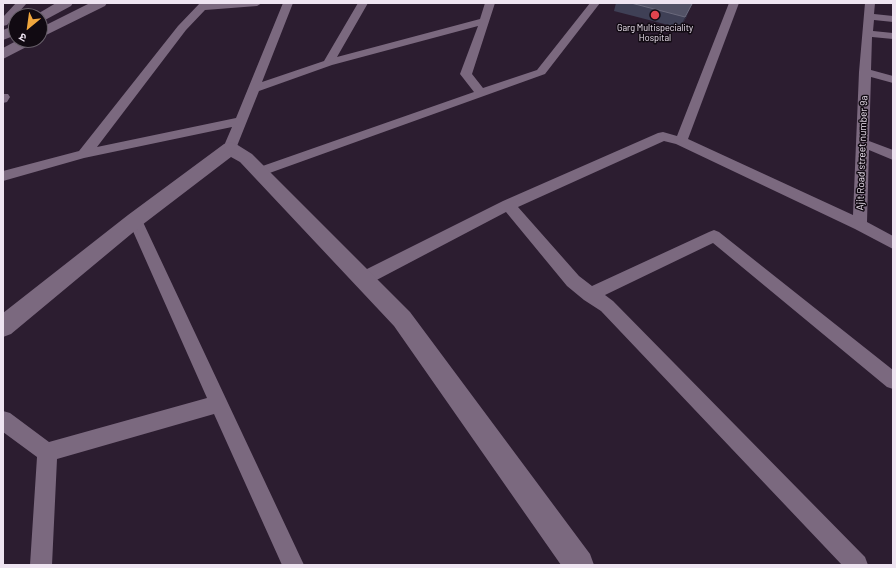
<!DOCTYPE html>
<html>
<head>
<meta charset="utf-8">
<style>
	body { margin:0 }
	#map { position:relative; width:896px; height:568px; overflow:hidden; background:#2c1d30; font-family:Barlow,"Noto Sans Devanagari",sans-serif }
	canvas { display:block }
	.frame { position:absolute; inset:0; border:4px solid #eee4f1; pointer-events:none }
	.north { position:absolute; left:8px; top:8px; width:40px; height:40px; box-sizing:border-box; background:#110a12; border:1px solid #69616b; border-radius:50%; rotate:209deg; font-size:11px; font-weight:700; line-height:16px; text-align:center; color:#eee4f1 }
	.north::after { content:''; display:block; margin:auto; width:14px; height:18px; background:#f0a73e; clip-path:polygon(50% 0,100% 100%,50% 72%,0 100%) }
</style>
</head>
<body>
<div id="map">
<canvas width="896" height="568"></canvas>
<div class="frame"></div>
<div class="north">उ</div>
</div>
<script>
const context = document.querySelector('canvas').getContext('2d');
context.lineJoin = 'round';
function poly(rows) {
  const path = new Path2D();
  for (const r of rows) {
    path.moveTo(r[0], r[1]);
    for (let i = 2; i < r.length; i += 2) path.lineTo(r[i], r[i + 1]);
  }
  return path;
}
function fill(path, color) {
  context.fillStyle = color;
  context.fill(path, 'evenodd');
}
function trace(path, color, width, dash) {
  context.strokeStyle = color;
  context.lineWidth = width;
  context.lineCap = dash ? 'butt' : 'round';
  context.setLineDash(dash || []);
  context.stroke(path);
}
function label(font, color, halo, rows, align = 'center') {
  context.font = font + ' Barlow,sans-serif';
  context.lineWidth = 3;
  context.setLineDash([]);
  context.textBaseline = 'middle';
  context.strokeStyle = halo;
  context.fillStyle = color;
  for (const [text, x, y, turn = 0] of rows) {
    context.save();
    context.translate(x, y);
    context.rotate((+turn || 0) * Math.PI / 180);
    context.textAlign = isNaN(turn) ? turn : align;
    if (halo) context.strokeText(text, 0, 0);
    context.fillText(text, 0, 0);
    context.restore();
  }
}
const street = poly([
	[16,3,27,3,7,25,3,26,3,17,16,3],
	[200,3,262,3,257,6,205,10,186,30,97,147,236,118,283,3,293,3,262,82,324,61,358,3,368,3,337,57,480,19,485,3,495,3,472,74,483,88,537,70,590,3,600,3,545,74,264,175,259,177,254,175,252,172,254,169,474,92,460,74,478,26,332,65,259,91,235,151,230,152,225,151,223,148,232,127,84,158,3,181,3,171,79,151,178,26,200,3],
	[729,3,739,3,688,139,853,215,859,72,865,3,875,3,874,14,893,16,893,22,874,20,873,31,893,33,893,39,872,37,871,70,893,76,893,83,871,77,869,141,893,150,893,160,869,150,867,222,893,236,893,249,855,229,676,144,664,141,518,207,579,276,592,286,709,232,714,230,719,232,893,370,893,389,887,387,713,243,605,295,613,301,865,557,868,565,842,565,601,311,584,300,567,286,506,212,369,284,363,286,357,284,355,279,357,274,503,201,658,133,663,132,677,136,729,3],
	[3,94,8,94,10,97,7,102,3,103,3,94],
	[135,214,140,216,142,220,304,565,282,565,214,414,57,459,52,565,30,565,37,457,3,432,3,411,10,413,49,442,207,398,128,220,130,216,135,214]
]);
const secondary = poly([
	[56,3,73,3,71,6,45,20,40,21,40,16,34,16,56,3],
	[90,3,107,3,105,6,40,38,40,28,90,3],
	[16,25,16,35,3,40,3,30,16,25],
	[18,40,36,40,34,43,3,59,3,48,18,40],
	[230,142,236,144,252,154,410,312,590,554,594,565,561,565,394,326,240,162,231,157,142,225,11,334,3,337,3,313,128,215,224,144,230,142]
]);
const wall = poly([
	[616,3,686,3,687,16,680,28,614,11]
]);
const shadedWall = poly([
	[692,4,687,16,680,28,685,17]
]);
const building = poly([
	[631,3,686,3,692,4,685,17,631,3]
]);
const markers = [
	[655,15,5,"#e0444e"]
];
const farPoinames = [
	["Garg Multispeciality",655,28],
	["Hospital",655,38]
];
const streetNames = [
	["Ajit Road street number 9a",862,153,-88]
];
fill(street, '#7b697f');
fill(secondary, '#7b697f');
fill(wall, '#3f4056');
fill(shadedWall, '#302b40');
fill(building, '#525266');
trace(building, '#6a697c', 1);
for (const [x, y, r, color] of markers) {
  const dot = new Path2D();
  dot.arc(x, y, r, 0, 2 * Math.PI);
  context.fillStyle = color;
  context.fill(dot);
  trace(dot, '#110a12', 1.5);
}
label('9px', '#eee4f1', '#110a12', farPoinames);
label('10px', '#eee4f1', '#110a12', streetNames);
</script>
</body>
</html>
